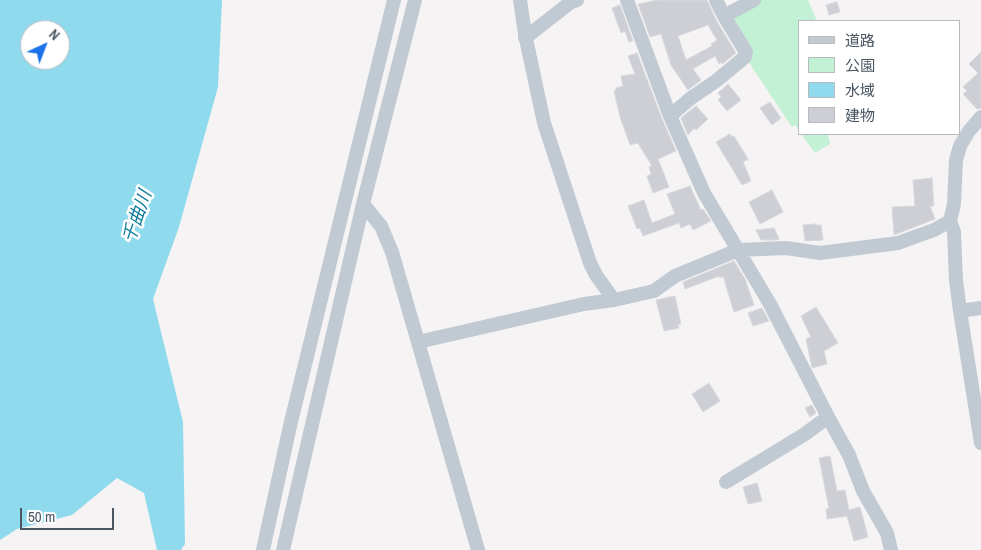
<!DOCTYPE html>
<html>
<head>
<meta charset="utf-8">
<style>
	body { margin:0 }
	#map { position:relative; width:981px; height:550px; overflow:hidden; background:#f5f3f3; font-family:"Archivo Narrow","Noto Sans JP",sans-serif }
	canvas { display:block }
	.legend { position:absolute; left:798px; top:20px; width:162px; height:115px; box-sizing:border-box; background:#fff; border:1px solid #b7bbc0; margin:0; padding:6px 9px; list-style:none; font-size:15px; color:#4a5661 }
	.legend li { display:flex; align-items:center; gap:10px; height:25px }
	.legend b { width:25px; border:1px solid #b7bbc0 }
	.north { position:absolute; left:20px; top:20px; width:50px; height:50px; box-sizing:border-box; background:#fff; border:1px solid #b7bbc0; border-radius:50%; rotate:43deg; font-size:14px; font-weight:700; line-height:20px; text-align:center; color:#4a5661 }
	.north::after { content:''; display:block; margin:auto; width:18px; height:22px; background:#1a73e8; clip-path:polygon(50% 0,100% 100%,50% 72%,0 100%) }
	.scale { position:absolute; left:20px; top:508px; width:94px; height:22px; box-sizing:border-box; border:2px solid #4a5661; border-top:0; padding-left:6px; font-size:15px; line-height:18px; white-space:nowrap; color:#4a5661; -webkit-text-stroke:4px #fff; paint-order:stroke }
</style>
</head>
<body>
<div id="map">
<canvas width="981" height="550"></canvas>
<ul class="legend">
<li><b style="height:6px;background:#c1cad2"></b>道路</li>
<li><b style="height:14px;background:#c3f1d5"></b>公園</li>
<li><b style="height:14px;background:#90daee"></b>水域</li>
<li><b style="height:14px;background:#cdcfd5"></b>建物</li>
</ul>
<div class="north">N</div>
<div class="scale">50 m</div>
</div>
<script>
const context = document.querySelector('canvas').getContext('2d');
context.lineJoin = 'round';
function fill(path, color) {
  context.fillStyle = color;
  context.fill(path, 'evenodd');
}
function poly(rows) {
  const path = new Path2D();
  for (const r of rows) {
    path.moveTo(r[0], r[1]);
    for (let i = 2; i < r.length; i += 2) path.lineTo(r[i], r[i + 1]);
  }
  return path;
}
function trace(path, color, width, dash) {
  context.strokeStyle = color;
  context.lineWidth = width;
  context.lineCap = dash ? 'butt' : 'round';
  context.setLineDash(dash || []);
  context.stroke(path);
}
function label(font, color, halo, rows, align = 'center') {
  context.font = font + ' "Archivo Narrow","Noto Sans JP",sans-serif';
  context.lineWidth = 5;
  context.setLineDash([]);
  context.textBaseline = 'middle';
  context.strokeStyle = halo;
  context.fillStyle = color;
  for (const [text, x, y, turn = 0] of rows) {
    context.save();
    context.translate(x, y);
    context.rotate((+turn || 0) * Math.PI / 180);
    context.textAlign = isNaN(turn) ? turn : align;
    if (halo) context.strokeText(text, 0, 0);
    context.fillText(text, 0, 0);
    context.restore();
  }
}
const green = poly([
	[761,0,808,0,817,21,800,21,800,131,795,125,792,127,748,61,733,23,734,17],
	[801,134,828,134,830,144,815,153]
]);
const water = poly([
	[0,0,222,0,218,87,179,227,153,299,183,422,185,544,181,550,157,550,144,493,117,478,72,515,17,529,0,540],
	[30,30,60,30,60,60,30,60]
]);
const building = poly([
	[657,0,707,0,716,20,736,53,722,64,721,62,719,64,715,56,693,69,701,80,688,90,671,65,661,34,650,37,638,4,657,0],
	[708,25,717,40,711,44,712,46,686,60,678,36,708,25],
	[837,2,840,12,829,15,826,5,837,2],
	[620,5,633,41,629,42,625,31,621,33,612,8,620,5],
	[981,52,981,108,977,109,963,94,967,91,963,87,978,73,969,64,981,52],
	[637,53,662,119,676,151,658,159,669,187,653,193,647,176,651,174,649,167,652,166,638,143,630,145,620,117,614,91,616,90,616,88,623,86,621,76,635,74,628,56,637,53],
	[728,84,741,100,727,111,718,100,721,97,718,93,728,84],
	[770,102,781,118,772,125,760,108,770,102],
	[696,106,708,119,696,130,694,128,688,135,681,118,696,106],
	[730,134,732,137,734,136,748,159,743,162,751,181,742,185,716,142,730,134],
	[932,178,934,206,930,206,935,219,894,235,892,207,915,206,913,180,932,178],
	[690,186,701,210,703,209,711,221,693,230,690,224,681,228,679,223,643,236,640,228,637,229,628,206,644,200,652,223,675,214,667,194,690,186],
	[772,190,783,212,760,224,749,202,772,190],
	[815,224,815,225,821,225,823,240,805,241,803,225,815,224],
	[774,228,779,239,777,240,761,240,756,230,774,228],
	[734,261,745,279,754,305,734,312,723,276,720,278,719,276,685,289,683,282,734,261],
	[675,296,681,324,678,325,679,328,664,331,656,300,675,296],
	[816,307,838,343,824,351,827,364,812,368,806,339,811,337,801,316,816,307],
	[762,308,769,321,753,326,748,313,762,308],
	[709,383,720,401,703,412,692,394,709,383],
	[812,405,816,413,810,417,805,408,812,405],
	[830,456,837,491,845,490,849,510,860,507,868,537,854,541,847,516,827,519,826,509,829,508,819,458,830,456],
	[757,483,762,501,748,504,743,487,757,483]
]);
const minor = poly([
	[520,0,525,34,544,123,590,263,596,275,614,300],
	[627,0,670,116,704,193,770,304,828,417,805,434,726,482],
	[716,0,724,16],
	[525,38,571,2,577,0],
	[670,116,691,98,716,81,745,57,746,52,724,16,754,0],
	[981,117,969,131,960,146,956,160,954,204,950,221,954,232,956,280,960,311,981,443],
	[363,204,381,226,392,252,478,550],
	[960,311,981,308],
	[418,342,584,304,614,300,654,291,675,276,738,250,786,248,820,253,898,243,934,230,950,221],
	[828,417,849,455,863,491,887,533,891,550],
	[263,550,290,426,394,0],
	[283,550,363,204,415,0]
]);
const waterNames = [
	["千曲川",138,217,-71]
];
fill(green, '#c3f1d5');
fill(water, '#90daee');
fill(building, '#cdcfd5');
trace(building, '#d7d9de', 1);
trace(minor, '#c1cad2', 14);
label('italic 18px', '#0c7c9b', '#fff', waterNames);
</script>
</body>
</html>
